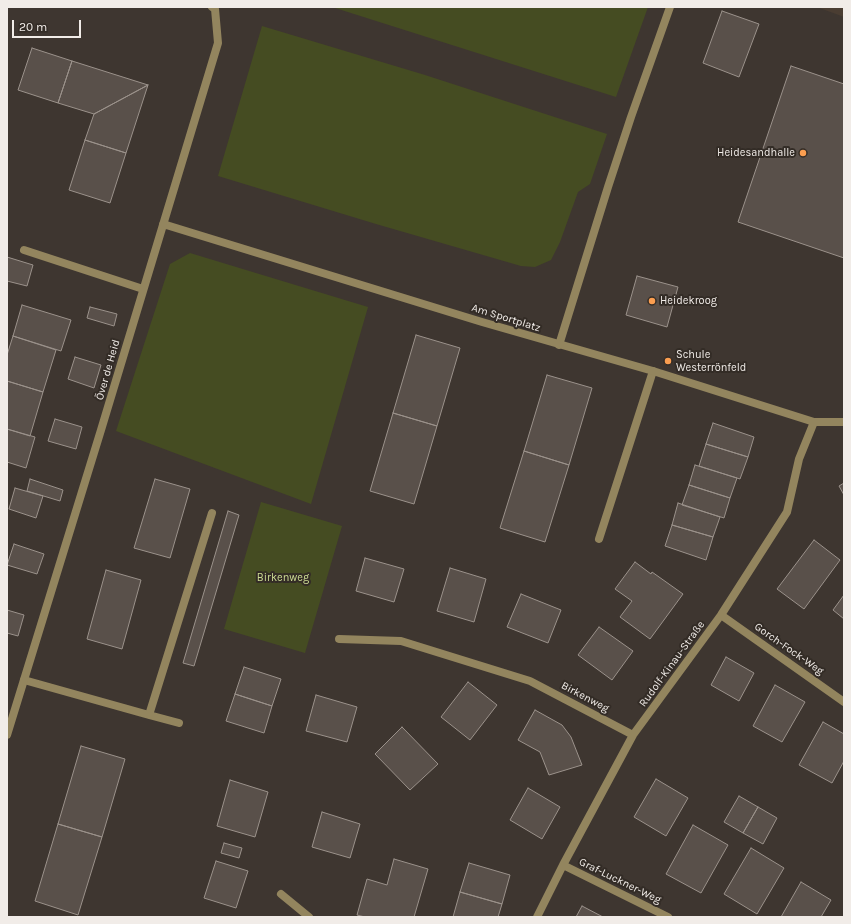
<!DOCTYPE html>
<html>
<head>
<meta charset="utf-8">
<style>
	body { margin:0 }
	#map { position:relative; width:851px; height:924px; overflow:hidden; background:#3e3630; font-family:Karla,sans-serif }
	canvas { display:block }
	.frame { position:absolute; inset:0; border:8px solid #f1ece8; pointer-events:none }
	.scale { position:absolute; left:12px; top:20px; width:69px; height:18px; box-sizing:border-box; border:2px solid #f1ece8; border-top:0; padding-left:5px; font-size:12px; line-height:14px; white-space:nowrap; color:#f1ece8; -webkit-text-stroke:3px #332c26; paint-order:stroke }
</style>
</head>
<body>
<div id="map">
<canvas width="851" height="924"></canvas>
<div class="frame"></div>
<div class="scale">20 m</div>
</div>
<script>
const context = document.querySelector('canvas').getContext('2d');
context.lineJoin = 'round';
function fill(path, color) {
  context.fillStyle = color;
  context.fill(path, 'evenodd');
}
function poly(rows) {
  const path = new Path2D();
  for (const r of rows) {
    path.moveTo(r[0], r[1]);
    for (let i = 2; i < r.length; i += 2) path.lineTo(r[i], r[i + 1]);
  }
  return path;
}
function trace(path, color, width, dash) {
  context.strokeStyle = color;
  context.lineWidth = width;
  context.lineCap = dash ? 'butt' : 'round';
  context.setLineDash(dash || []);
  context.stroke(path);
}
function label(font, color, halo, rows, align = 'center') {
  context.font = font + ' Karla,sans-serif';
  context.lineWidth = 4;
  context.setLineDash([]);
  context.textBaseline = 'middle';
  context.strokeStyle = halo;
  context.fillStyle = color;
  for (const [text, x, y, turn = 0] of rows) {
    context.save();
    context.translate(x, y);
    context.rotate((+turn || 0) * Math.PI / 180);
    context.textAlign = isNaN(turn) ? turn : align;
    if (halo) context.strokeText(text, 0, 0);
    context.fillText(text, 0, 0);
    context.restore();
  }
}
const built = poly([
	[817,7,844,7,844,17]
]);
const green = poly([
	[332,7,648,7,616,97],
	[262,26,425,75,607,134,590,184,578,192,560,242,551,260,535,267,521,266,376,224,218,176],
	[190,253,368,307,311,504,116,431,170,264],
	[261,502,342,526,305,653,224,629]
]);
const building = poly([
	[722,11,759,24,739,77,703,63,722,11],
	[32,48,72,61,58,103,18,90,32,48],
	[72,61,148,85,94,114,58,103,72,61],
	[791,66,844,84,844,258,738,222,791,66],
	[148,85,126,153,85,140,94,114,148,85],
	[85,140,126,153,110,203,69,190,85,140],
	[7,257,33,265,27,286,7,281,7,257],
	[637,276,678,287,667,327,626,315,637,276],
	[22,305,71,320,61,351,13,336,22,305],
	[90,307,117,314,114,326,87,318,90,307],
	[416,335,460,348,437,426,393,413,416,335],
	[13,336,56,350,43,392,7,381,7,355,13,336],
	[75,357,101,365,94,388,68,379,75,357],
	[547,375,592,388,569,465,524,451,547,375],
	[7,381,43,392,30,436,7,429,7,381],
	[393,413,437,426,414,504,370,491,393,413],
	[55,419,82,427,76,449,48,441,55,419],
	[713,423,754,437,748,457,706,444,713,423],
	[7,429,35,437,26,468,7,462,7,429],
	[706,444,748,457,740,479,699,466,706,444],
	[524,451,569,465,545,542,500,528,524,451],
	[695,465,737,478,730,498,689,485,695,465],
	[30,479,63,490,60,501,27,491,30,479],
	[155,479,190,489,170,558,134,548,155,479],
	[844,483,844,495,839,486,844,483],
	[689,485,730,498,724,518,682,505,689,485],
	[15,488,43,496,36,518,9,509,15,488],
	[678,503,720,517,713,537,672,525,678,503],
	[228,511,239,515,194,666,183,663,228,511],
	[672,525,713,537,706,560,665,546,672,525],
	[814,540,840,560,804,609,777,589,814,540],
	[14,544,44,554,37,574,7,565,14,544],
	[365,558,404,569,394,602,356,591,365,558],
	[635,562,651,574,652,572,683,594,650,639,620,617,632,601,615,589,635,562],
	[450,568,486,579,474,622,437,611,450,568],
	[106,570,141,580,122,649,87,639,106,570],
	[521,594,561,610,548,643,507,627,521,594],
	[844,595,844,619,833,610,844,595],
	[7,610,24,615,18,636,7,633,7,610],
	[599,627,633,651,612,680,578,655,599,627],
	[726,657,754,673,739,701,711,685,726,657],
	[244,667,281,679,272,706,235,694,244,667],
	[468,682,497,705,470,740,441,717,468,682],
	[775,685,805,702,782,742,753,726,775,685],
	[235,694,272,706,264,733,226,721,235,694],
	[316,695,357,707,347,742,306,731,316,695],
	[535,710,562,725,571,737,582,765,549,775,540,752,518,740,535,710],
	[823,722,844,734,844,761,832,783,799,765,823,722],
	[402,727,438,764,410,790,375,754,402,727],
	[81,746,125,759,102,837,58,824,81,746],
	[656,779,688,798,666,836,634,817,656,779],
	[230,780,268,792,255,837,217,826,230,780],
	[528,788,560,807,542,839,510,820,528,788],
	[739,796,758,807,743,833,724,822,739,796],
	[758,807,777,818,763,844,743,833,758,807],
	[322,812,360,824,350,858,312,847,322,812],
	[58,824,102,837,78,915,35,901,58,824],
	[693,825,728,845,701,893,666,874,693,825],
	[224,843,242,848,239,858,221,853,224,843],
	[751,848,784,868,757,914,724,894,751,848],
	[394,859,428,869,414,917,365,917,357,915,367,879,387,885,394,859],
	[216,861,248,871,236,908,204,898,216,861],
	[469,863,510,875,502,904,460,892,469,863],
	[801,882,831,900,821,917,781,917,801,882],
	[460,892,502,904,498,917,453,917,460,892],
	[582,906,603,917,576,917,582,906]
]);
const lane = poly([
	[24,250,143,289],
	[559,345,608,187,631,117,670,7],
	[599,539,653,371],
	[24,680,149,715,212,513],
	[149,715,179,723]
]);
const street = poly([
	[163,224,482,322,653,371,814,422,844,422],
	[721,615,844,702],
	[339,639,401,641,530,681,633,735],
	[7,735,101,430,218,43,215,9,212,7],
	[563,865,668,917],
	[281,894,309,917],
	[537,917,563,865,633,735,721,615,787,512,799,459,814,422]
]);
const markers = [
	[803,153,4,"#fb9e50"],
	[652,301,4,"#fb9e50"],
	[668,361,4,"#fb9e50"]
];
const poiNames = [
	["Heidesandhalle",795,153,"right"],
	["Heidekroog",660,301],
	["Schule",676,355],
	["Westerrönfeld",676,368]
];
const streetNames = [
	["Am Sportplatz",506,318,17],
	["Över de Heid",108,370,-74],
	["Gorch-Fock-Weg",789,649,35],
	["Rudolf-Kinau-Straße",672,664,-54],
	["Birkenweg",585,697,28],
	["Graf-Luckner-Weg",620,881,26]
];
const parkNames = [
	["Birkenweg",283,578]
];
fill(built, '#4a3d32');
fill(green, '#454c22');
fill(building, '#59504a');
trace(building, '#9b928b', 1);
trace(lane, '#93855e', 8);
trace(street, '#93855e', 8);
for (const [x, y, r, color] of markers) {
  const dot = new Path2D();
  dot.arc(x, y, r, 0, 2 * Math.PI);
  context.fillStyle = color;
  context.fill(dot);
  trace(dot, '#332c26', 1.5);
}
label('11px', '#f1ece8', '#332c26', poiNames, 'left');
label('11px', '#f1ece8', '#332c26', streetNames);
label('11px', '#cedd94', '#332c26', parkNames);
</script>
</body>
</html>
